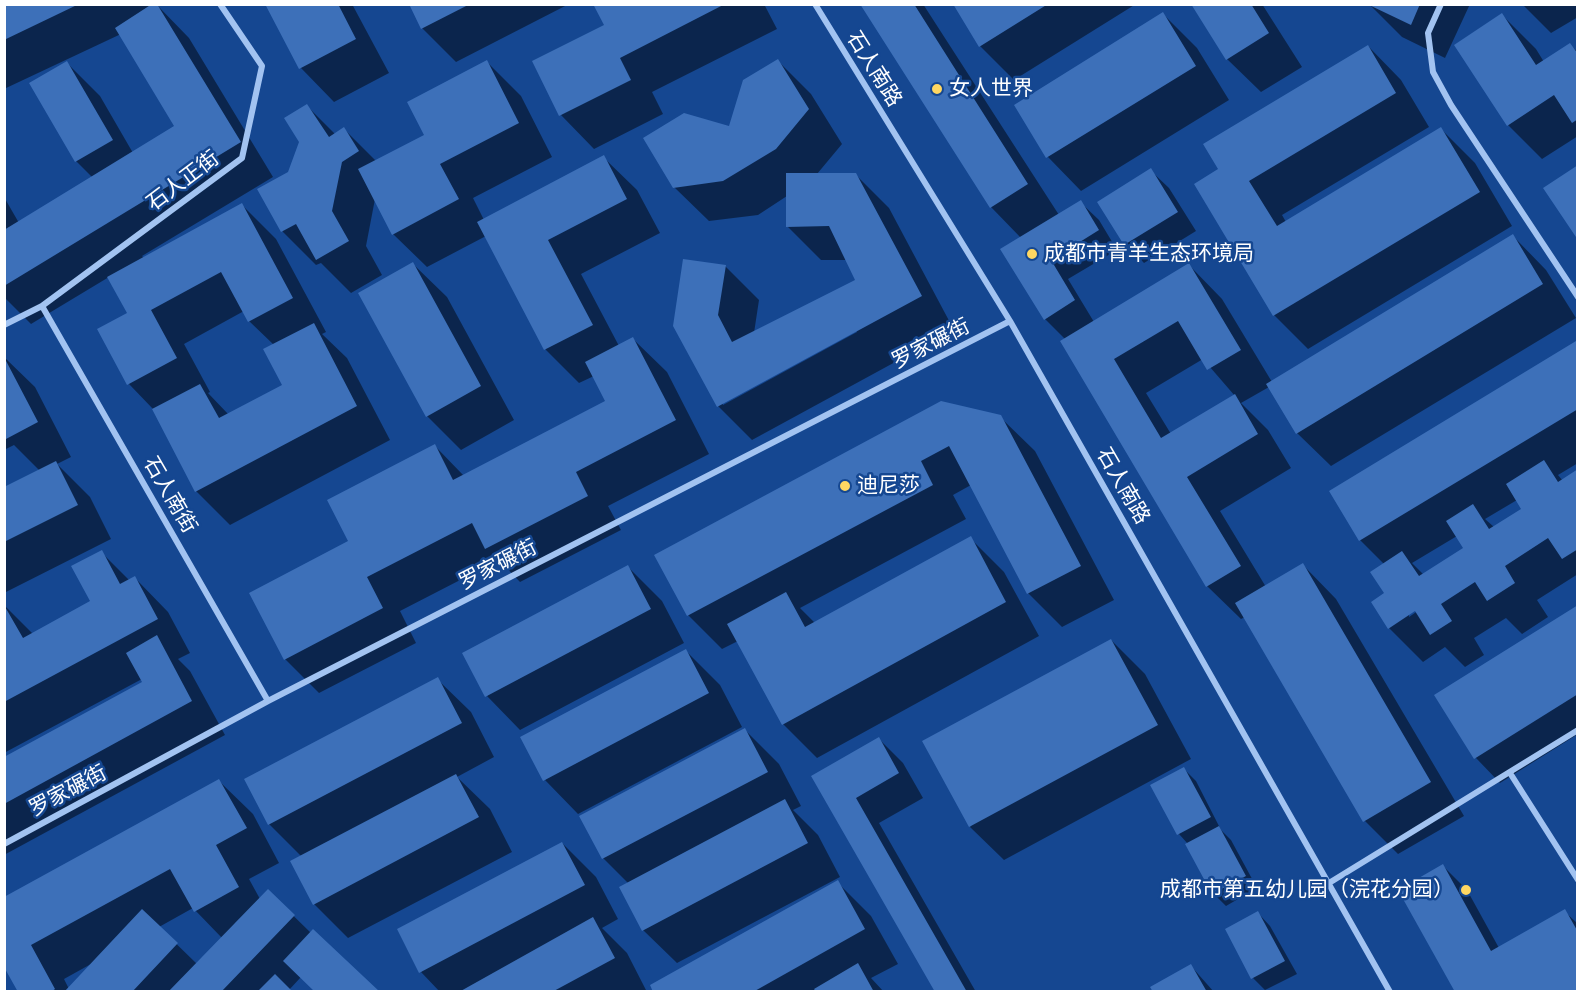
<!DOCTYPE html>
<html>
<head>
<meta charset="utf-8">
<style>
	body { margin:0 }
	#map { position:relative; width:1582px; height:996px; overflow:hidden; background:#154791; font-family:Raleway,sans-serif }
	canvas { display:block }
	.frame { position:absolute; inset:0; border:6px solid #fff; pointer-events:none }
</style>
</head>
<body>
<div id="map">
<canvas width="1582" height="996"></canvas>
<div class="frame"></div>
</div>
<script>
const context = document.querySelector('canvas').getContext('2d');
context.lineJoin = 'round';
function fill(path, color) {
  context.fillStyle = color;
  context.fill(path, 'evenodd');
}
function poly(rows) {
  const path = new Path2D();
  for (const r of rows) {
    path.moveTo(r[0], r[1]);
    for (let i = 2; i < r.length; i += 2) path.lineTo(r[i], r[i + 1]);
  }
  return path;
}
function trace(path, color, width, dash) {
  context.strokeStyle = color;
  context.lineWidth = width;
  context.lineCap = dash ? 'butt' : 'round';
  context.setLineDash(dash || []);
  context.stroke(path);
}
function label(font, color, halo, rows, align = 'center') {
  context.font = font + ' Raleway,"Noto Sans SC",sans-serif';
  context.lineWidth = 5;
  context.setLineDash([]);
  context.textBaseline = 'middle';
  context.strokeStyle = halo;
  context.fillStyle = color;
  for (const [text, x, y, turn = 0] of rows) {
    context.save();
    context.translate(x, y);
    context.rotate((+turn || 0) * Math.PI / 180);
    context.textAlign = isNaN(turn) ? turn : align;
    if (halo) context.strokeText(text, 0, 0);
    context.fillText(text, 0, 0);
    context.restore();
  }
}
const shadow = poly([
	[4,4,156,4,189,38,273,177,142,256,144,258,242,205,276,239,326,332,322,334,347,358,390,440,230,525,196,491,153,409,129,384,99,329,129,313,109,277,31,324,4,297,4,197,19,223,93,178,76,161,67,63,100,96,133,153,177,126,121,34,4,89],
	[244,311,249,321,274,345,284,386,229,415,208,393,210,392,184,344],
	[267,4,352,4,389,73,334,102,301,68],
	[410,4,569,4,456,62,422,28],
	[595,4,764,4,777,29,652,92,663,114,594,149,561,115,606,25],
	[862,4,923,4,1059,215,1080,202,1099,220,1117,250,1068,279,1094,322,1189,265,1222,299,1272,382,1513,236,1546,270,1576,318,1331,466,1297,433,1269,387,1241,403,1268,430,1291,468,1220,511,1266,587,1303,565,1336,599,1464,816,1398,854,1365,821,1245,617,1241,619,1207,586,1065,339,1045,319,1021,238,991,207],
	[1203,359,1235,396,1171,434,1146,393],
	[955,4,1136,4,1014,80,980,46],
	[1193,4,1262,4,1302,67,1261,92,1227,59],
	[1369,4,1470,4,1445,58,1402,37],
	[1522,4,1578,4,1578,17,1551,33],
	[1163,14,1197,48,1229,100,1081,191,1048,157,1016,105],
	[1502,15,1536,49,1544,62,1570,45,1578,52,1578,136,1542,159,1508,125,1456,45],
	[1368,46,1401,80,1429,127,1282,215,1286,222,1441,129,1475,163,1512,226,1308,349,1274,315,1196,184,1220,169],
	[777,60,811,94,842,144,817,174,855,174,889,208,954,330,752,440,718,406,675,326,725,266,759,300,754,333,857,280,847,260,821,260,787,226,787,196,758,215,709,221,674,187,730,128],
	[856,330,857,332,723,405,722,402],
	[487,62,521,96,552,157,473,198,484,220,603,157,637,190,660,233,581,274,619,346,633,339,667,372,709,454,608,506,621,530,520,582,499,560,400,611,416,643,319,693,285,659,251,593,351,541,435,446,464,476,608,401,594,376,579,383,546,350,486,236,427,267,393,234,375,199,366,246,382,275,351,293,321,263,316,265,283,232,259,190,289,173,301,142,307,106,336,135,344,129,376,161,426,136],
	[1150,170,1169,188,1196,231,1144,263,1126,244,1099,202],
	[413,264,447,297,514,420,461,450,427,416],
	[1576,343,1578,463,1558,475,1563,481,1578,471,1578,574,1537,600,1548,617,1522,634,1506,618,1474,638,1484,655,1465,667,1445,647,1423,662,1389,628,1384,564,1360,540,1331,492],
	[1517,500,1523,509,1494,527,1485,519],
	[1457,536,1465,548,1424,575,1412,563],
	[1421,606,1422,608,1409,617,1409,614],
	[4,357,35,387,71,457,57,464,90,497,111,539,4,593,4,489,40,471,14,445,4,450],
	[1000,417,1035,451,1114,600,1062,627,1028,593,971,485,953,495,966,519,800,608,815,623,970,538,1004,572,1039,636,817,758,783,724,738,641,722,649,688,615,656,556],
	[101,552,130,581,135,578,168,612,190,653,178,659,190,671,225,735,4,855,4,759,144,682,142,679,4,753,4,605,33,634,92,602],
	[628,567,662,601,684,643,520,730,487,696],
	[1578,607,1578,734,1500,783,1476,758,1436,695],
	[1111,640,1145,674,1191,759,1004,860,970,827],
	[686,651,720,685,742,727,578,814,545,780],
	[437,679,471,712,494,757,457,777,490,809,512,852,348,938,314,904,302,857,269,824],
	[745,730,779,764,801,806,793,810,818,835,840,877,677,963,643,930,628,883,603,858,581,817],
	[879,739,903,763,923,798,879,823,976,992,937,992,813,777],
	[1184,769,1196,781,1221,830,1231,840,1257,888,1226,906,1213,893,1188,844,1179,834,1152,786],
	[219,781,253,814,279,863,249,879,260,899,268,891,311,933,301,977,289,990,291,992,20,992,4,964],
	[193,908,222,938,197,964,159,927],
	[91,964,69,989,64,979],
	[562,843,596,877,618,919,602,928,627,953,647,992,440,992,421,972],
	[1443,866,1467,890,1499,948,1564,911,1578,924,1578,992,1457,992],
	[837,882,871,916,898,964,871,978,884,992,655,992],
	[1258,913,1270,926,1297,974,1265,990,1253,978],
	[1191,966,1214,992,1154,992]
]);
const building = poly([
	[4,4,79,4,4,40],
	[152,4,157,4,241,142,4,286,4,230,174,126,115,28],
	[265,4,338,4,356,39,299,69],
	[409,4,470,4,421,29],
	[593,4,725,4,620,58,631,80,559,116,532,61,604,25],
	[860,4,914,4,1028,184,990,208],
	[953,4,1048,4,979,47],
	[1191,4,1251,4,1269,33,1226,60],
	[1367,4,1420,4,1411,25],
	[1163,12,1196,66,1046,158,1014,105],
	[1502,13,1536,65,1570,43,1578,54,1578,119,1572,123,1554,95,1507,126,1454,45],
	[1368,45,1396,93,1249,181,1277,226,1441,127,1480,192,1273,316,1194,184,1218,169,1203,144],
	[778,59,809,109,776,149,723,181,673,188,643,138,684,113,729,126,743,80],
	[487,60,519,123,440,164,459,199,392,235,358,169,424,135,407,102],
	[67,61,113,140,75,162,29,83],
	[307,104,329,137,344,127,359,151,342,162,332,211,349,241,316,260,296,224,281,232,257,189,288,172,299,142,284,118],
	[604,155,627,199,548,240,593,325,544,350,477,222],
	[1578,165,1578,240,1543,188],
	[1151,168,1178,212,1124,245,1097,202],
	[786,173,856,173,922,296,717,407,673,326,683,259,726,265,718,315,732,342,855,280,829,226,786,227],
	[1081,200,1099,230,1051,260,1075,300,1044,320,1000,249],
	[242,203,293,298,248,322,221,272,151,310,177,358,127,385,97,329,127,313,107,277],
	[1513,234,1543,284,1296,434,1266,384],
	[413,262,481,386,426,417,358,293],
	[1189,263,1241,350,1207,370,1178,321,1114,359,1161,438,1235,394,1258,434,1187,477,1241,566,1206,587,1060,341],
	[314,323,357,406,195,492,152,409,200,384,219,418,282,385,263,349],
	[633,337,676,420,576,472,588,496,485,549,472,523,367,577,383,608,284,660,249,593,348,541,327,500,435,444,453,480,605,401,585,362],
	[1576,341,1578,409,1359,541,1329,491],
	[4,357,38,422,6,439,4,437],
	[941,401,1001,415,1081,566,1027,594,949,446,921,461,933,485,687,616,654,555],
	[1544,460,1558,482,1578,469,1578,549,1562,559,1548,538,1505,566,1515,583,1487,601,1475,582,1441,604,1452,621,1430,635,1415,611,1388,629,1371,602,1384,593,1370,572,1402,551,1419,576,1463,548,1446,521,1473,504,1489,529,1521,509,1506,484],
	[56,461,78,505,4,542,4,487],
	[971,536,1006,602,782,725,727,624,786,592,805,627],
	[102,550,120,584,135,576,158,619,4,702,4,605,23,638,90,601,71,566],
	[1303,563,1431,782,1363,822,1235,603],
	[628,565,651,609,485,697,462,653],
	[1578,605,1578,694,1474,759,1434,695],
	[157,635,192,701,4,804,4,757,142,682,126,653],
	[1111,639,1158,725,969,827,922,741],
	[686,649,709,693,543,781,520,737],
	[438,677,462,723,268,825,244,779],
	[745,728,768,772,602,859,579,816],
	[879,737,899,773,856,798,967,992,935,992,811,776],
	[1184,767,1211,817,1177,835,1150,785],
	[456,774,479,817,313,905,290,861],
	[219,779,247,828,216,845,239,887,194,912,170,869,31,945,55,989,51,992,18,992,4,967,4,897],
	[785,799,808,843,642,931,619,887],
	[1219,826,1246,876,1212,894,1185,844],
	[562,842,585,885,419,973,397,929],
	[1443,864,1491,951,1565,909,1578,932,1578,992,1455,992,1398,890],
	[838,880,865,929,753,992,653,992,650,985],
	[268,889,295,915,221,992,168,992],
	[142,909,178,943,132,992,64,992],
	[1258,911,1285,961,1251,979,1225,929],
	[593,917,615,958,552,992,459,992],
	[313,929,380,992,315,992,283,961],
	[858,963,874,992,816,992,814,989],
	[1191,964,1207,992,1153,992,1150,987],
	[275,974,293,992,257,992]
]);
const minor = poly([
	[815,4,1010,321,1390,992],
	[1441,4,1428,33,1433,72,1451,105,1578,297],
	[42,306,268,701],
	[4,325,42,306,242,158,262,66,220,4],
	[1510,773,1578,880],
	[4,844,268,701,1010,321],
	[1329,883,1578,730]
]);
const markers = [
	[937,89,6,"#ffd762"],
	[1032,254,6,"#ffd762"],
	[845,486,6,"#ffd762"],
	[1466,890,6,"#ffd762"]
];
const streetNames = [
	["石人南路",874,69,58],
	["石人正街",183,181,-37],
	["罗家碾街",931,344,-27],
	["石人南路",1123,486,60],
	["石人南街",170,495,60],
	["罗家碾街",498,565,-27],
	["罗家碾街",68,791,-28]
];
const poiNames = [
	["女人世界",949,89],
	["成都市青羊生态环境局",1044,254],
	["迪尼莎",857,486],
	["成都市第五幼儿园（浣花分园）",1454,890,"right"]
];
fill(shadow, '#0007');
fill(building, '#3d70b9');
trace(minor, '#a2c3f1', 6);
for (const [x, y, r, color] of markers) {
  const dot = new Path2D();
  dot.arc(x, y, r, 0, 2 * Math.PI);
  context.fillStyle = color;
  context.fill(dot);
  trace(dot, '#154791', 2);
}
label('21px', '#fff', '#154791', streetNames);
label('21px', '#fff', '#154791', poiNames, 'left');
</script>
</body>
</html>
